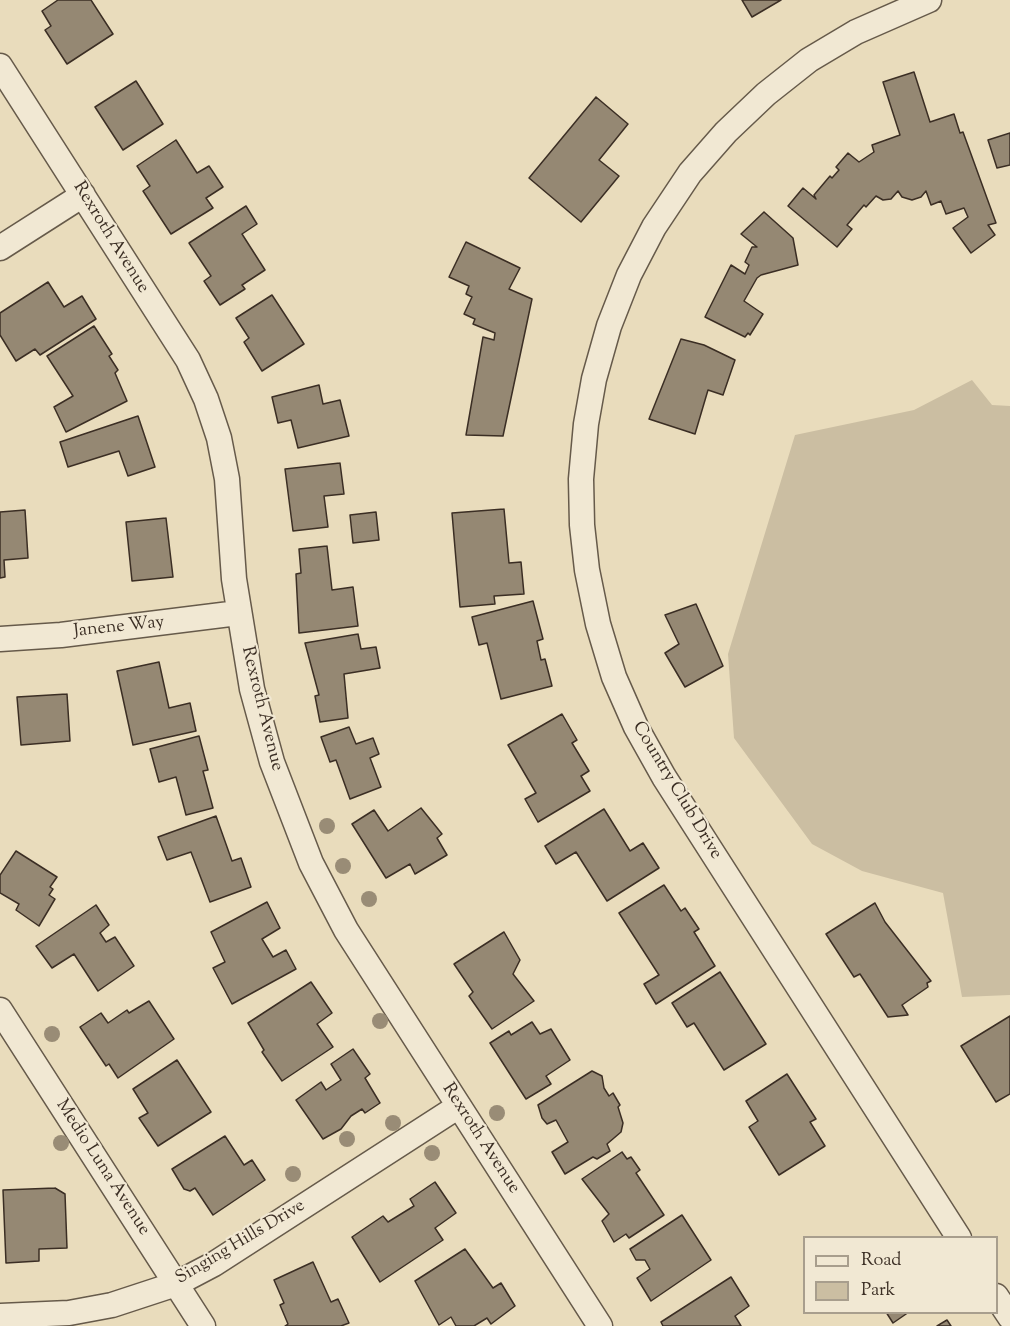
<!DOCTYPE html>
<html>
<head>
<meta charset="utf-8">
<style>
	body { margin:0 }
	#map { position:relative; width:1010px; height:1326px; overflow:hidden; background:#e9dcbc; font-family:"Sorts Mill Goudy",serif }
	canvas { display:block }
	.legend { position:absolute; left:803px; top:1236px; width:195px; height:78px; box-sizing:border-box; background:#f1e8d3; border:2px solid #a89e8d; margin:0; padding:8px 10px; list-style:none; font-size:18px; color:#3b2e24 }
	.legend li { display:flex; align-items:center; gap:12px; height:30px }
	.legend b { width:30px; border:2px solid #a89e8d }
</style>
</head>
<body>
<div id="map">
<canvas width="1010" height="1326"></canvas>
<ul class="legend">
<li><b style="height:8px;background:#f1e8d3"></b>Road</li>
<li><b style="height:16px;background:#cbbea2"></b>Park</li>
</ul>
</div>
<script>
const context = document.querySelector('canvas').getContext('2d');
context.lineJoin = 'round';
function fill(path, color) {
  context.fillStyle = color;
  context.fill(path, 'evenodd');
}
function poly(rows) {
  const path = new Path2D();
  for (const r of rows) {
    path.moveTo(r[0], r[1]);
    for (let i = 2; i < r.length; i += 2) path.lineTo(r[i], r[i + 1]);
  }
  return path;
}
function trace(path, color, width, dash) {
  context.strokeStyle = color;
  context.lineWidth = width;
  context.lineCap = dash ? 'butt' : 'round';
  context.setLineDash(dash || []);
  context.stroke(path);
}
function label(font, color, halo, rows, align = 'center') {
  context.font = font + ' "Sorts Mill Goudy",serif';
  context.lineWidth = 4.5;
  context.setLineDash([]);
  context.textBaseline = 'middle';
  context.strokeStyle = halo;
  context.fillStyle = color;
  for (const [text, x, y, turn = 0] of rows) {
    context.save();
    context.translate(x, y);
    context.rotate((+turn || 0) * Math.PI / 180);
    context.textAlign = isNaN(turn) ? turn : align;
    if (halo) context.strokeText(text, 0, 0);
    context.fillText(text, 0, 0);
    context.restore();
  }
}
const green = poly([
	[972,380,992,405,1010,406,1010,995,962,997,943,893,862,871,812,844,734,738,728,654,795,435,914,410]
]);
const building = poly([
	[58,0,91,0,113,34,67,64,45,30,51,26,42,11,58,0],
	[742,0,781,0,752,17,742,0],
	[914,72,930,122,954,114,960,133,963,132,996,223,988,225,995,235,971,253,953,228,968,217,964,208,946,214,941,201,931,205,926,191,921,197,912,200,902,197,898,191,891,199,883,200,876,196,866,207,864,205,847,225,852,229,837,247,788,206,803,188,816,199,814,195,830,176,832,178,839,170,836,167,848,153,859,162,874,152,872,145,900,135,883,82,914,72],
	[136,81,163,124,123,150,95,107,136,81],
	[596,97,628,124,599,160,619,176,581,222,529,178,596,97],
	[1010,133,1010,165,997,168,988,140,1010,133],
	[176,140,197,173,209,166,223,187,206,198,213,208,171,234,143,191,150,186,137,166,176,140],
	[246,206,257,224,242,234,265,270,242,285,245,289,220,305,204,281,211,276,189,243,246,206],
	[764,212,793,238,798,265,761,275,757,278,744,301,763,314,750,335,748,333,745,337,705,317,731,265,745,274,749,265,745,262,752,247,757,247,741,234,764,212],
	[466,242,520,268,509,289,532,299,503,436,466,435,483,337,494,340,495,333,473,324,475,319,464,314,472,297,466,294,469,286,449,277,466,242],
	[48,282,64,307,82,296,96,319,40,355,35,349,16,361,0,335,0,313,48,282],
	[272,295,304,344,262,371,244,342,249,338,236,318,272,295],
	[94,326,112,354,109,356,118,370,115,373,127,401,66,432,54,407,73,396,47,356,94,326],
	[681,339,704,345,735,360,723,395,708,390,695,434,649,419,681,339],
	[319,385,323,404,340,400,349,436,298,448,291,420,278,423,272,397,319,385],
	[138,416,155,467,128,476,119,451,68,467,60,442,138,416],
	[340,463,344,494,324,496,328,527,293,531,285,469,340,463],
	[504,509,509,563,521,562,524,594,494,596,495,604,460,607,452,513,504,509],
	[25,510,28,558,4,560,5,577,0,578,0,512,25,510],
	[376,512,379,540,353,543,350,515,376,512],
	[166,518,173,577,132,581,126,522,166,518],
	[327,546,332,590,353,587,358,626,299,633,296,574,301,573,299,549,327,546],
	[533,601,543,639,537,641,541,660,545,659,552,686,501,699,487,643,479,645,472,617,533,601],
	[696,604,723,666,685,687,665,653,679,644,665,615,696,604],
	[358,634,361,649,376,647,380,668,344,674,348,718,320,722,315,696,319,695,305,643,358,634],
	[159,662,169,708,190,703,196,731,133,745,117,671,159,662],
	[67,694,70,741,21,745,17,697,67,694],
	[562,714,577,740,572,743,589,771,581,776,590,791,538,822,525,799,536,793,508,745,562,714],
	[349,727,356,744,373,738,379,754,370,758,381,787,350,799,336,760,330,762,321,737,349,727],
	[199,736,208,770,203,771,213,808,186,815,176,777,159,782,150,749,199,736],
	[421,808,442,834,437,838,447,855,415,874,410,864,386,878,352,824,374,810,388,831,421,808],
	[604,809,630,851,643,843,659,868,607,901,576,852,556,864,545,846,604,809],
	[216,816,232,861,241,858,251,887,210,902,191,852,167,860,158,837,216,816],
	[16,851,57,877,50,887,53,889,49,895,55,899,39,926,16,910,19,904,0,893,0,875,16,851],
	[664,885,681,911,685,908,699,929,694,932,715,966,656,1004,644,984,659,975,619,913,664,885],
	[267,902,280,928,262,939,273,957,286,950,296,969,232,1004,213,968,225,962,211,932,267,902],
	[875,903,885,922,931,981,927,983,928,987,902,1005,908,1015,888,1017,860,974,854,977,826,934,875,903],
	[96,905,109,925,100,933,106,942,115,937,134,966,98,991,74,954,52,968,36,946,96,905],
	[504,932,520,960,513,974,534,1001,492,1029,469,996,473,992,454,964,504,932],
	[720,972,766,1044,724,1070,694,1023,687,1027,672,1003,720,972],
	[311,982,332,1013,317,1024,333,1047,282,1081,262,1052,264,1050,248,1023,311,982],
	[149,1001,174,1039,118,1078,109,1064,106,1066,80,1027,101,1013,108,1023,127,1010,129,1013,149,1001],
	[1010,1016,1010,1094,996,1102,961,1046,1010,1016],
	[532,1022,540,1034,551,1029,570,1060,546,1076,551,1084,526,1099,490,1043,509,1031,511,1035,532,1022],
	[353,1049,370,1074,365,1078,380,1103,365,1113,362,1109,351,1116,341,1129,323,1139,296,1100,321,1082,326,1090,341,1080,331,1064,353,1049],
	[177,1060,211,1112,158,1146,139,1118,148,1113,133,1089,177,1060],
	[592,1071,602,1076,604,1088,609,1096,613,1093,620,1105,618,1107,623,1123,621,1132,607,1144,610,1151,597,1159,593,1157,565,1174,552,1152,568,1142,556,1120,547,1124,542,1118,538,1105,592,1071],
	[787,1074,816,1119,810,1122,825,1146,779,1175,749,1127,758,1121,746,1101,787,1074],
	[225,1136,244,1165,252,1160,265,1180,213,1215,195,1188,190,1191,184,1189,172,1169,225,1136],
	[622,1152,627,1159,631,1157,640,1170,636,1173,664,1215,629,1238,626,1234,614,1242,602,1221,609,1214,582,1179,622,1152],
	[435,1182,456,1213,435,1228,443,1240,380,1282,352,1237,383,1216,388,1222,414,1206,410,1199,435,1182],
	[55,1188,65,1194,67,1248,39,1249,39,1261,6,1263,3,1190,55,1188],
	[682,1215,711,1260,651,1301,637,1278,650,1269,645,1260,636,1260,630,1249,682,1215],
	[465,1249,493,1288,501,1283,515,1306,491,1324,487,1318,474,1326,456,1326,451,1317,439,1325,415,1281,465,1249],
	[313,1262,331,1302,338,1299,349,1323,341,1326,285,1326,288,1324,280,1305,284,1303,274,1280,313,1262],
	[731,1277,749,1306,735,1316,741,1326,663,1326,661,1322,731,1277],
	[886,1312,909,1312,893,1323,886,1312],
	[947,1320,951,1326,937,1326,947,1320]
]);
const minor = poly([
	[929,0,856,32,809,60,766,94,726,132,690,173,654,227,629,275,609,326,594,379,586,424,581,479,582,525,587,570,598,624,614,677,636,727,664,777,959,1238],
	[0,66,188,360,206,399,219,438,227,479,234,579,252,689,272,762,311,863,346,930,600,1326],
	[0,248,83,195],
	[0,639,61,635,238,613],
	[0,1010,203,1326],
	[996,1296,1010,1317],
	[0,1316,69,1313,112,1305,176,1284,214,1264,459,1106]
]);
const trees = [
	[327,826],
	[343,866],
	[369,899],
	[380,1021],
	[52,1034],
	[497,1113],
	[393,1123],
	[347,1139],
	[61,1143],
	[432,1153],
	[293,1174]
];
const streetNames = [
	["Rexroth Avenue",110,238,58],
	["Janene Way",119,628,-6],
	["Rexroth Avenue",261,709,76],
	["Country Club Drive",676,791,59],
	["Rexroth Avenue",480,1139,57],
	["Medio Luna Avenue",102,1168,57],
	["Singing Hills Drive",241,1243,-31]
];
fill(green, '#cbbea2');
fill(building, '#958873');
trace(building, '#3b2e24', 1.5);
trace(minor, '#665a4a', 27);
trace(minor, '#f1e8d3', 24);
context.fillStyle = '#998c76';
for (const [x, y] of trees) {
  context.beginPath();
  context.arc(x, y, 8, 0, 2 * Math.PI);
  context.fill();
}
label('18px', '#3b2e24', '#f1e8d3', streetNames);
</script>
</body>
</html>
